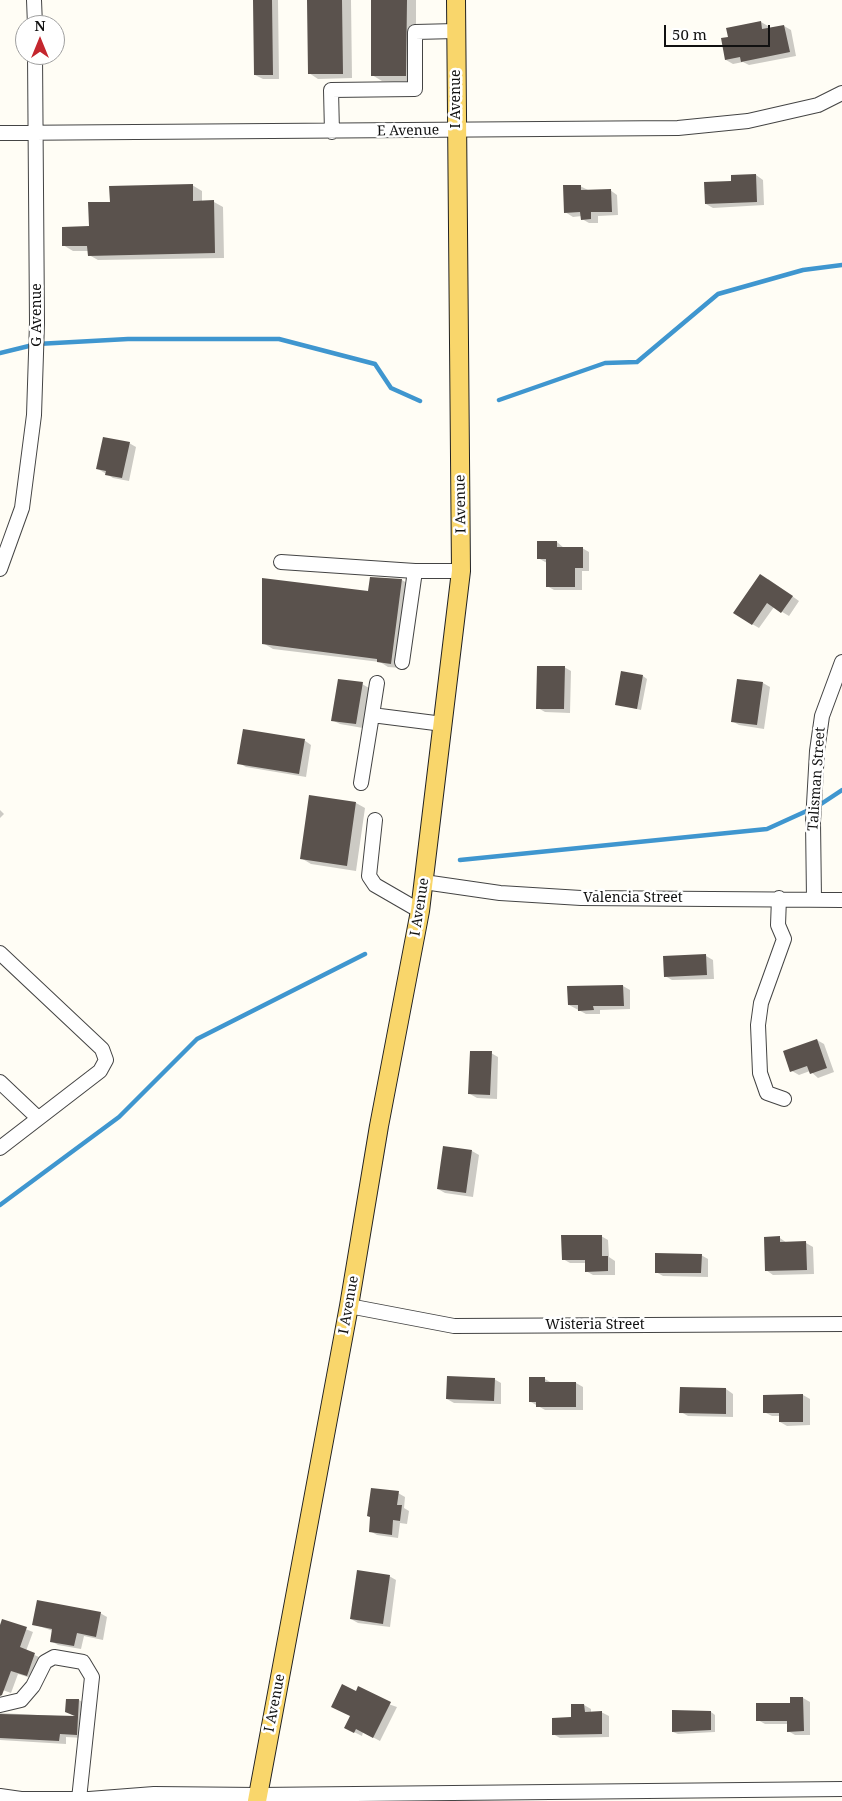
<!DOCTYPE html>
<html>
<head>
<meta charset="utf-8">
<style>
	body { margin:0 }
	#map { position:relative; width:842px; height:1801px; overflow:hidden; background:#fffdf5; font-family:"Noto Serif",serif }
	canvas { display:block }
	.north { position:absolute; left:15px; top:15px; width:50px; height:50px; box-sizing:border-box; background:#fff; border:1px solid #a0a0a0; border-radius:50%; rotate:0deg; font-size:14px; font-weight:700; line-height:20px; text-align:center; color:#111 }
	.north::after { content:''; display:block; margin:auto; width:18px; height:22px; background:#c4262e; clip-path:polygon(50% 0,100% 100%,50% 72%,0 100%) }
	.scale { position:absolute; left:664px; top:25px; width:106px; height:22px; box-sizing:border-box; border:2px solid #111; border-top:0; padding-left:6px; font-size:15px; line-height:18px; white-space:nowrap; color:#111; -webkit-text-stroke:4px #fff; paint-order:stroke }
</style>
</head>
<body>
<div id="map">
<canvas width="842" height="1801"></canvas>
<div class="north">N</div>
<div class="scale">50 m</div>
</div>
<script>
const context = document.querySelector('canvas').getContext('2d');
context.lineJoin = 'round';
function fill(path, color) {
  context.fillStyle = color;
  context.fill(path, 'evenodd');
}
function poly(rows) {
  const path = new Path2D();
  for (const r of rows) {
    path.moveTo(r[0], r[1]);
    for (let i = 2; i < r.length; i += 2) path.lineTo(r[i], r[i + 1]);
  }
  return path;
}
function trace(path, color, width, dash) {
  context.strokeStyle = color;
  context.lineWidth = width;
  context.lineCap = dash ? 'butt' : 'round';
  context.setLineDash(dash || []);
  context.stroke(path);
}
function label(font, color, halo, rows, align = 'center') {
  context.font = font + ' "Noto Serif",serif';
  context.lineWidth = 5;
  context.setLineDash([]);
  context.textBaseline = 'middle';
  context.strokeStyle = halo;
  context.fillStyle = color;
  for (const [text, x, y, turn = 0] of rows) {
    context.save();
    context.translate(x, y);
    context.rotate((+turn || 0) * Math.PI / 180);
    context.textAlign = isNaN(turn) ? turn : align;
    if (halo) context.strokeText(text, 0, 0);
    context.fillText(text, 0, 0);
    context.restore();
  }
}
const shadow = poly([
	[254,0,278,0,279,79,263,79,255,75],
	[308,0,351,0,352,78,318,79,309,73],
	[372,0,416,0,416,81,382,81,372,75],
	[761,22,768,26,768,29,784,26,791,30,796,56,749,65,743,62,733,64,726,60,729,38],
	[756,175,763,180,764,205,713,208,706,204,732,182],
	[192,185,202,191,202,202,214,202,223,207,224,258,98,260,89,255,89,251,73,251,63,245,90,227,111,203],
	[580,186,588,190,610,190,617,195,618,215,598,216,598,223,589,223,582,219,582,216,573,217,565,212],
	[129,443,136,447,129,481,113,478,98,469],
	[557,542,564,548,582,548,589,552,589,571,582,571,582,590,554,590,547,586,547,563,538,558],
	[371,578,402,580,412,586,401,668,388,667,380,662,273,649,263,643,369,593],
	[768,579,799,601,789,616,774,607,759,628,752,624],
	[564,667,571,671,570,713,545,712,538,708],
	[643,676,647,679,641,710,616,704],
	[763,683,770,687,764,729,739,725,732,721],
	[362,684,369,688,363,728,340,724,332,720],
	[304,740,311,745,306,777,246,767,239,763],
	[356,803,365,808,356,871,311,864,301,858],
	[0,810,4,814,0,818],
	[706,956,713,960,714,979,672,980,665,976],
	[623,986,630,990,630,1009,600,1010,600,1014,586,1014,569,1005],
	[817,1040,824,1044,834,1072,818,1078,810,1071,799,1075,792,1071],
	[491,1053,498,1057,497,1099,477,1098,470,1094],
	[472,1151,479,1155,473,1197,445,1193,438,1189],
	[601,1236,608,1240,609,1257,615,1261,615,1275,593,1275,586,1271,586,1263,570,1263,563,1259],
	[780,1238,787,1243,806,1243,813,1247,814,1274,773,1275,766,1270],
	[701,1255,708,1259,708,1277,663,1276,656,1272],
	[494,1379,501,1383,501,1404,454,1403,447,1399],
	[545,1379,552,1383,576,1383,583,1387,583,1410,545,1410,531,1402],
	[681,1388,726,1389,733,1394,733,1417,688,1416,681,1412],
	[803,1395,810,1399,810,1425,787,1426,780,1422,780,1416,772,1416,764,1412],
	[398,1493,405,1497,404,1508,409,1511,407,1524,400,1523,398,1538,377,1535,370,1531],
	[389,1576,396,1580,390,1627,358,1623,351,1619],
	[100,1613,107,1617,103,1640,84,1636,81,1649,58,1645,51,1641,53,1631,33,1624],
	[3,1620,33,1632,26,1651,41,1658,34,1679,18,1674,11,1693,0,1689,0,1629],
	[356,1693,397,1707,380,1741,363,1732,362,1736,352,1731],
	[803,1698,810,1702,810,1735,795,1735,788,1731,788,1724,765,1724,758,1720],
	[67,1700,79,1700,86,1704,83,1738,66,1737,66,1744,0,1740,0,1713,76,1717,67,1712],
	[572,1705,584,1705,591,1709,591,1713,601,1712,609,1716,609,1737,560,1738,553,1734,573,1719],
	[711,1712,715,1715,715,1732,678,1734,673,1732]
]);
const stream = poly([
	[0,353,37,344,128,339,279,339,375,364,391,388,420,401],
	[499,400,605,363,637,362,718,294,803,270,842,265],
	[818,806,842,790],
	[460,860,767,829,811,809],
	[0,1205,119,1117,197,1039,365,954]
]);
const building = poly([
	[253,0,272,0,273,75,254,75],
	[307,0,342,0,343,74,308,74],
	[371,0,407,0,406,76,371,76],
	[761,21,762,29,784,25,790,52,741,62,740,57,725,60,721,38,728,37,726,28],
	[756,174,757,202,705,204,704,182,731,181,731,175],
	[193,184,193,201,214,200,215,253,88,256,87,246,62,246,62,227,89,226,88,202,110,202,109,186],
	[563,185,581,185,581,190,611,189,612,212,591,212,591,219,581,220,580,212,564,213],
	[103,437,130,442,122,478,105,475,106,471,96,469],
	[537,541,557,541,557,547,583,547,583,568,575,568,575,587,546,587,546,559,537,559],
	[760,574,793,596,781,613,767,603,752,625,733,613],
	[370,577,402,579,391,664,377,662,377,659,262,644,262,578,368,591],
	[537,666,565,666,564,709,536,709],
	[621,671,643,675,637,709,615,705],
	[338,679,363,682,356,724,331,721],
	[737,679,763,682,757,725,731,722],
	[243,729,305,739,299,774,237,764],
	[309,795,356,802,347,866,300,859],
	[706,954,707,975,664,977,663,956],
	[623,985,624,1006,593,1006,594,1010,578,1011,578,1005,568,1005,567,986],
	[817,1039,827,1068,810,1074,807,1066,790,1072,783,1051],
	[470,1051,492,1051,490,1095,468,1094],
	[443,1146,472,1150,466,1193,437,1189],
	[561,1235,602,1235,602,1256,608,1256,608,1271,585,1272,585,1260,562,1260],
	[780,1236,780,1242,806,1241,807,1270,765,1271,764,1237],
	[655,1253,702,1254,701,1273,655,1273],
	[447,1376,495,1378,494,1401,446,1399],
	[529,1377,545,1377,545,1382,576,1382,576,1407,536,1407,536,1402,529,1402],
	[680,1387,726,1388,726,1414,679,1413],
	[803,1394,803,1422,779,1422,779,1413,763,1413,763,1395],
	[371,1488,399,1491,397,1505,402,1505,400,1521,393,1520,392,1535,369,1532,370,1517,367,1516],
	[357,1570,390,1575,383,1624,350,1619],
	[37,1600,101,1612,96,1637,77,1633,74,1646,50,1642,52,1629,32,1625],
	[2,1619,27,1627,20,1647,35,1653,27,1676,11,1671,2,1695,0,1696,0,1625],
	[342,1684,356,1691,358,1686,391,1702,373,1738,356,1729,354,1733,344,1728,350,1716,331,1707],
	[790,1697,803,1697,804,1731,787,1732,787,1721,756,1721,756,1703,790,1703],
	[66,1699,79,1699,77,1735,60,1734,59,1741,0,1738,0,1714,75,1716,65,1712],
	[571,1704,584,1704,585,1712,602,1711,602,1734,552,1735,552,1718,571,1717],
	[672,1710,711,1711,711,1730,672,1732]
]);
const minor = poly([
	[34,0,35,25],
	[332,132,331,90,415,89,415,32,456,31],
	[0,133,678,128,748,121,818,105,842,93],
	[281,562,415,571],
	[0,569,22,508,34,415,37,323,35,55],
	[402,662,415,571,461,571],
	[372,715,377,683],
	[361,783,372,715,443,724],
	[375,820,369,876,375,885,420,911],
	[424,882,500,893,581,898,842,900],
	[779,898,778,925,784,939,761,1003,758,1025,760,1073,767,1093,784,1099],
	[814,899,813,822,817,751,822,716,842,662],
	[0,953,102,1049,106,1060,100,1071,0,1148],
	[0,1082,38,1118],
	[349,1306,454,1326,842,1324],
	[0,1705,21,1700,33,1686,45,1662,54,1657,83,1662,92,1677,79,1799],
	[0,1796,21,1799,89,1799,154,1794,258,1795,842,1789]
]);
const major = poly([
	[257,1801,349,1306,379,1126,420,911,461,571,456,0]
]);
const streetNames = [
	["I Avenue",456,99,-90],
	["E Avenue",408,131,-1],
	["G Avenue",37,315,-90],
	["I Avenue",461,504,-91],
	["Talisman Street",817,779,-86],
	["Valencia Street",633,898],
	["I Avenue",420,907,-81],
	["I Avenue",349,1305,-80],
	["Wisteria Street",595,1325],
	["I Avenue",275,1703,-79]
];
fill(shadow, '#0003');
trace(stream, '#3f96cf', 4.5);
fill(building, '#5a524d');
trace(minor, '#444', 16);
trace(major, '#222', 20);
trace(minor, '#fff', 14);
trace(major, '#f9d66b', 18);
label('14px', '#111', '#fff', streetNames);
</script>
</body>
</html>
